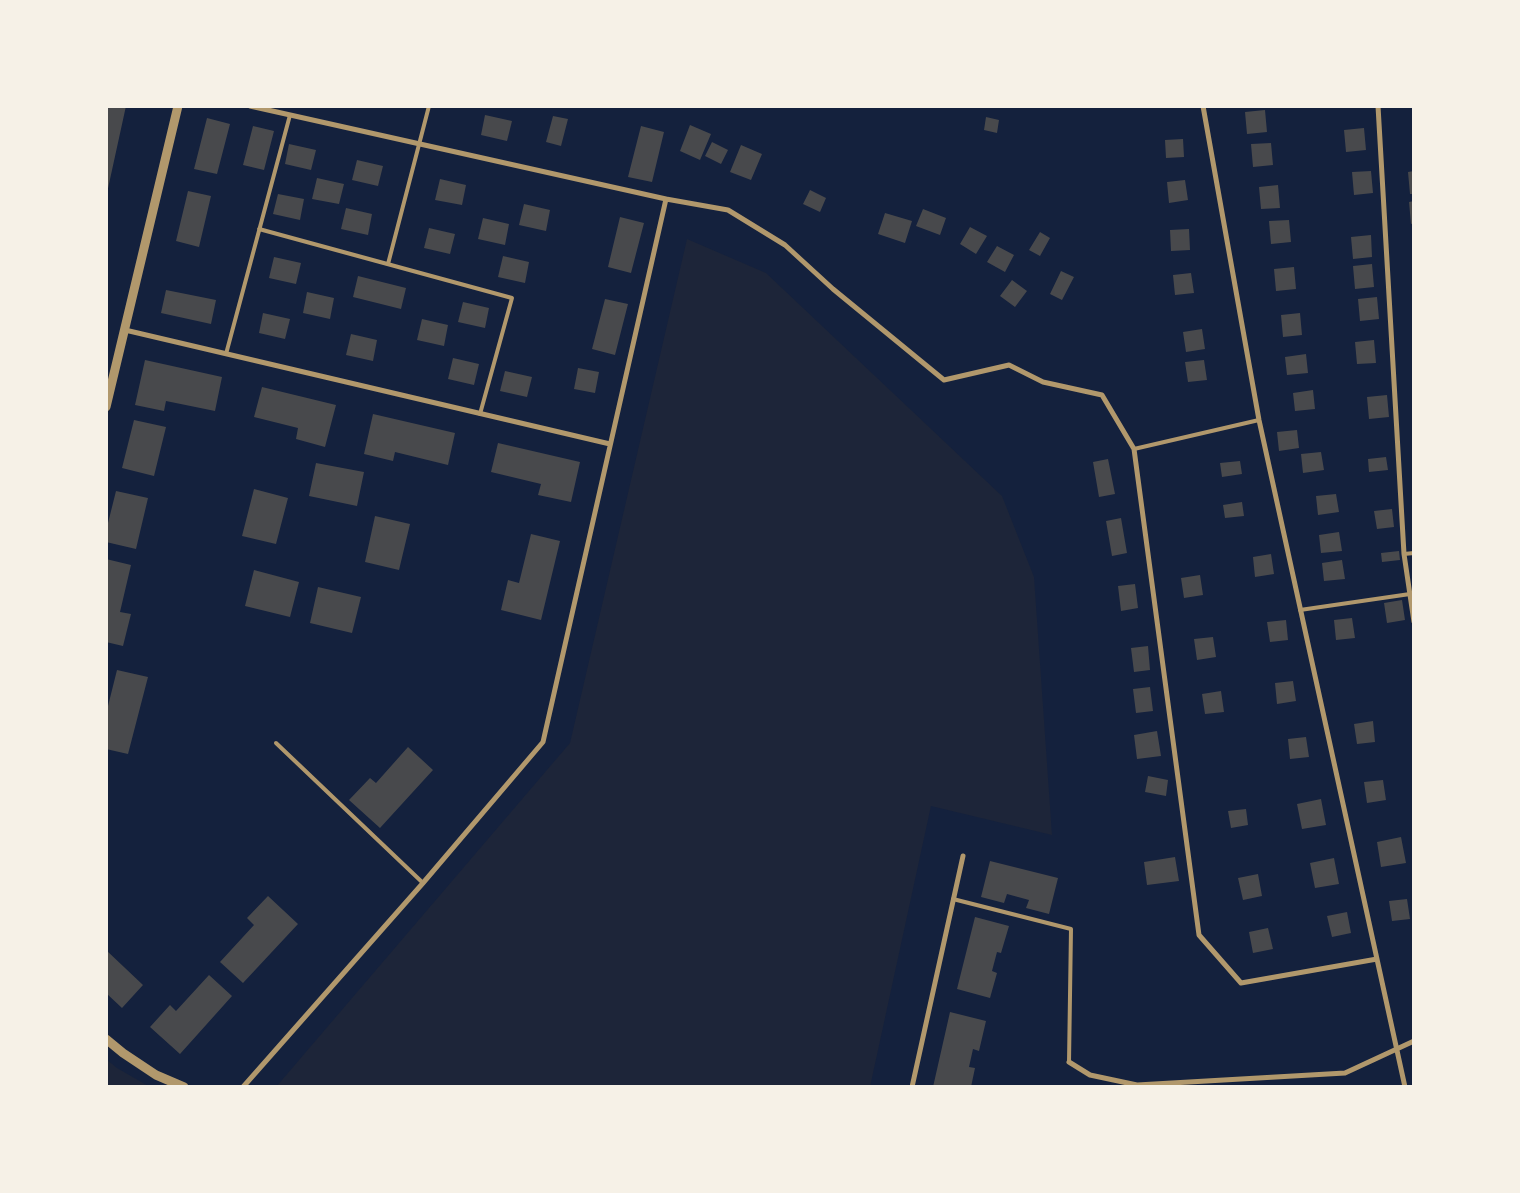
<!DOCTYPE html>
<html>
<head>
<meta charset="utf-8">
<style>
	body { margin:0 }
	#map { position:relative; width:1520px; height:1193px; overflow:hidden; background:#14213d; font-family:Montserrat,sans-serif }
	canvas { display:block }
	.frame { position:absolute; inset:0; border:108px solid #f6f1e7; pointer-events:none }
</style>
</head>
<body>
<div id="map">
<canvas width="1520" height="1193"></canvas>
<div class="frame"></div>
</div>
<script>
const context = document.querySelector('canvas').getContext('2d');
context.lineJoin = 'round';
function fill(path, color) {
  context.fillStyle = color;
  context.fill(path, 'evenodd');
}
function poly(rows) {
  const path = new Path2D();
  for (const r of rows) {
    path.moveTo(r[0], r[1]);
    for (let i = 2; i < r.length; i += 2) path.lineTo(r[i], r[i + 1]);
  }
  return path;
}
function trace(path, color, width, dash) {
  context.strokeStyle = color;
  context.lineWidth = width;
  context.lineCap = dash ? 'butt' : 'round';
  context.setLineDash(dash || []);
  context.stroke(path);
}
const green = poly([
	[687,239,766,273,1002,496,1034,577,1052,835,931,806,870,1087,276,1087,570,743],
	[106,1059,117,1068,150,1087,106,1087]
]);
const building = poly([
	[106,106,126,106,107,193,106,192],
	[1265,110,1267,132,1247,134,1245,112],
	[485,115,512,121,507,141,481,135],
	[553,116,568,119,561,146,546,142],
	[986,117,999,120,997,133,984,130],
	[207,118,230,124,217,174,194,169],
	[690,125,711,134,700,160,680,151],
	[253,126,274,131,264,170,243,165],
	[641,126,664,132,652,182,628,177],
	[1364,128,1366,150,1346,152,1344,130],
	[1183,139,1184,157,1166,158,1165,140],
	[712,142,728,150,721,164,705,156],
	[1271,143,1273,165,1253,167,1251,144],
	[289,144,316,150,311,170,285,164],
	[741,145,762,154,751,180,730,172],
	[357,160,383,166,378,186,352,180],
	[1371,171,1373,193,1354,195,1352,172],
	[1414,171,1414,194,1410,194,1408,172],
	[317,178,344,184,339,204,312,199],
	[440,179,466,185,462,205,435,200],
	[1185,180,1188,200,1169,203,1167,182],
	[1278,185,1280,208,1261,209,1259,187],
	[810,190,826,198,820,212,803,204],
	[188,191,211,196,199,247,176,241],
	[278,194,304,199,300,220,273,214],
	[1414,201,1414,223,1411,224,1409,202],
	[524,204,550,210,546,231,519,225],
	[346,208,372,214,368,235,341,229],
	[923,209,946,218,940,235,916,226],
	[885,213,912,221,905,243,878,234],
	[620,217,644,223,631,273,608,267],
	[483,218,509,224,505,245,478,239],
	[1289,220,1291,242,1271,244,1269,221],
	[970,227,987,236,976,254,960,244],
	[429,228,455,234,450,254,424,248],
	[1189,229,1190,250,1171,251,1170,230],
	[1040,232,1050,238,1040,256,1029,250],
	[1371,235,1372,257,1353,259,1351,237],
	[997,246,1014,255,1005,272,987,262],
	[503,256,529,262,525,283,498,277],
	[274,257,301,263,296,284,269,278],
	[1372,264,1374,287,1355,289,1353,266],
	[1294,267,1296,289,1276,291,1274,269],
	[1061,271,1074,277,1062,300,1050,294],
	[1191,273,1194,293,1175,295,1173,275],
	[358,276,406,288,401,309,353,297],
	[1012,280,1027,291,1015,307,1000,296],
	[166,290,216,300,211,324,161,313],
	[307,292,334,298,330,319,303,313],
	[1377,297,1379,319,1360,321,1358,299],
	[605,299,628,304,615,355,592,349],
	[463,302,489,308,485,328,458,322],
	[263,313,290,319,285,339,259,333],
	[1300,313,1302,335,1283,337,1281,315],
	[422,319,448,325,444,346,417,340],
	[1202,329,1205,349,1186,352,1183,332],
	[351,334,377,340,373,361,346,355],
	[1374,340,1376,363,1357,364,1355,342],
	[1306,354,1308,373,1287,375,1285,357],
	[453,358,479,364,474,385,448,379],
	[145,360,222,377,215,411,166,401,164,411,135,405],
	[1204,360,1207,380,1188,382,1185,362],
	[578,368,599,372,595,393,574,389],
	[505,371,532,377,527,397,500,391],
	[262,387,336,405,325,447,296,439,298,428,254,417],
	[1313,390,1315,409,1295,411,1293,393],
	[1387,395,1389,417,1369,419,1367,397],
	[373,414,455,433,448,465,395,452,393,461,364,454],
	[134,420,166,427,154,476,122,468],
	[1297,430,1299,448,1279,451,1277,432],
	[498,443,580,462,571,502,538,495,541,484,491,472],
	[1321,452,1324,470,1303,473,1301,454],
	[1386,457,1388,470,1369,472,1368,459],
	[1108,459,1115,494,1099,497,1093,462],
	[1240,461,1242,474,1222,477,1220,463],
	[316,463,364,472,357,506,309,496],
	[254,489,288,498,276,544,242,536],
	[116,491,148,498,136,549,106,542,106,531],
	[1336,494,1339,512,1318,515,1316,496],
	[1242,502,1244,516,1225,518,1223,505],
	[1392,509,1394,527,1377,529,1374,511],
	[375,516,410,524,399,570,365,562],
	[1121,518,1127,553,1112,556,1106,521],
	[1339,532,1342,551,1321,553,1319,535],
	[531,534,560,541,541,620,501,610,508,580,519,583],
	[1399,551,1400,560,1382,562,1381,553],
	[1271,554,1274,574,1255,577,1253,557],
	[106,559,131,565,120,612,131,614,123,646,106,642],
	[1342,560,1345,579,1324,581,1322,563],
	[254,570,299,582,290,617,245,606],
	[1200,575,1203,595,1184,598,1181,578],
	[1135,584,1138,608,1121,611,1118,586],
	[318,587,361,597,352,633,310,623],
	[1402,600,1405,620,1387,623,1384,603],
	[1352,618,1355,638,1336,640,1334,620],
	[1286,620,1288,640,1270,642,1267,622],
	[1213,637,1216,657,1197,660,1194,639],
	[1148,646,1150,670,1134,672,1131,648],
	[117,670,148,677,128,754,106,749,106,714],
	[1293,681,1296,701,1277,704,1275,683],
	[1150,687,1153,711,1136,713,1133,689],
	[1221,691,1224,712,1205,714,1202,694],
	[1373,721,1375,742,1357,744,1354,724],
	[1157,731,1161,756,1137,759,1134,735],
	[1306,737,1309,757,1290,759,1288,739],
	[408,747,433,770,380,828,349,800,370,778,376,783],
	[1148,776,1168,780,1166,796,1145,792],
	[1383,780,1386,800,1367,803,1364,782],
	[1321,799,1326,825,1302,829,1297,804],
	[1246,809,1248,825,1231,828,1228,811],
	[1401,837,1406,863,1381,867,1377,842],
	[1175,857,1179,881,1147,885,1144,862],
	[1334,858,1339,884,1315,888,1310,863],
	[990,861,1058,878,1049,914,1026,908,1029,900,1007,894,1004,903,981,897],
	[1258,874,1262,896,1243,900,1238,878],
	[268,896,298,924,243,983,220,962,254,925,247,918],
	[1407,899,1410,919,1392,921,1389,901],
	[1347,912,1351,933,1332,937,1327,916],
	[975,917,1009,926,1001,953,997,952,992,971,997,973,990,998,957,989],
	[1268,928,1273,949,1253,953,1249,932],
	[106,950,143,985,122,1008,106,993],
	[209,975,232,996,180,1054,150,1027,170,1005,176,1011],
	[950,1012,986,1021,979,1051,973,1049,969,1067,975,1068,971,1087,933,1087]
]);
const service = poly([
	[259,229,512,298,480,414],
	[388,264,429,106],
	[226,354,290,115],
	[1134,449,1259,420],
	[1404,554,1414,553],
	[1300,610,1410,594],
	[276,743,423,883],
	[953,899,1071,929,1069,1062]
]);
const minor = poly([
	[250,106,666,199,728,210,785,245,833,289,944,380,1009,365,1043,382,1102,395,1134,449,1199,935,1241,983,1377,959],
	[1203,106,1259,420,1405,1087],
	[1378,106,1404,554,1414,622],
	[125,330,610,444],
	[1069,1062,1090,1075,1137,1085,1345,1073,1414,1041],
	[243,1087,423,883,543,742,666,199],
	[912,1087,963,856]
]);
const tertiary = poly([
	[106,407,178,106],
	[106,1039,123,1053,156,1075,184,1087]
]);
fill(green, '#1d2539');
fill(building, '#48494c');
trace(service, '#b1986c', 4);
trace(minor, '#b1986c', 5);
trace(tertiary, '#b1986c', 9);
</script>
</body>
</html>
